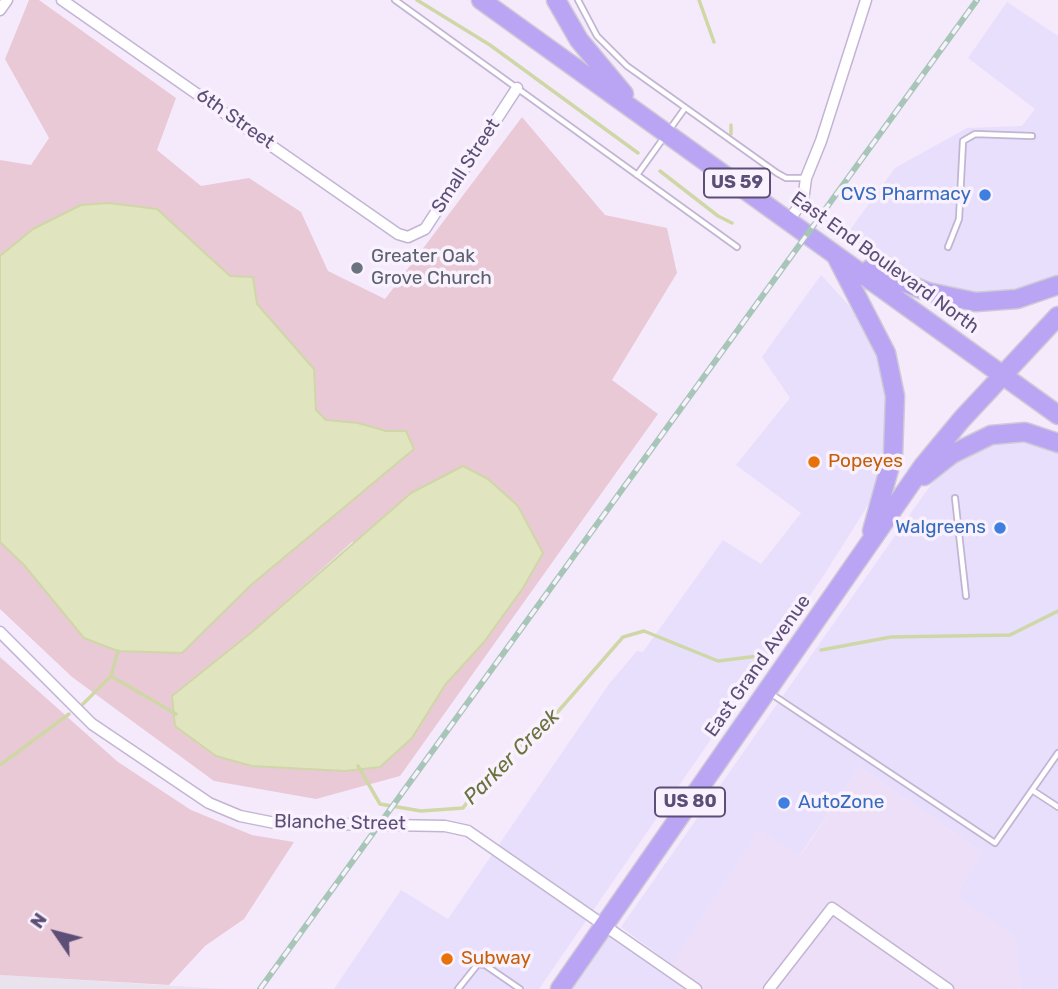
<!DOCTYPE html>
<html>
<head>
<meta charset="utf-8">
<style>
	body { margin:0 }
	#map { position:relative; width:1058px; height:989px; overflow:hidden; background:#f5eafc; font-family:Rubik,sans-serif }
	canvas { display:block }
	.north { position:absolute; left:21px; top:898px; width:70px; height:70px; -webkit-text-stroke:5px #f9f1fe; paint-order:stroke; rotate:305deg; font-size:19px; font-weight:700; line-height:28px; text-align:center; color:#5c4e76 }
	.north::after { content:''; display:block; margin:auto; width:24px; height:32px; background:#5c4e76; clip-path:polygon(50% 0,100% 100%,50% 72%,0 100%) }
</style>
</head>
<body>
<div id="map">
<canvas width="1058" height="989"></canvas>
<div class="north">N</div>
</div>
<script>
const context = document.querySelector('canvas').getContext('2d');
context.lineJoin = 'round';
function fill(path, color) {
  context.fillStyle = color;
  context.fill(path, 'evenodd');
}
function poly(rows) {
  const path = new Path2D();
  for (const r of rows) {
    path.moveTo(r[0], r[1]);
    for (let i = 2; i < r.length; i += 2) path.lineTo(r[i], r[i + 1]);
  }
  return path;
}
function trace(path, color, width, dash) {
  context.strokeStyle = color;
  context.lineWidth = width;
  context.lineCap = dash ? 'butt' : 'round';
  context.setLineDash(dash || []);
  context.stroke(path);
}
function label(font, color, halo, rows, align = 'center') {
  context.font = font + ' Rubik,sans-serif';
  context.lineWidth = 7;
  context.setLineDash([]);
  context.textBaseline = 'middle';
  context.strokeStyle = halo;
  context.fillStyle = color;
  for (const [text, x, y, turn = 0] of rows) {
    context.save();
    context.translate(x, y);
    context.rotate((+turn || 0) * Math.PI / 180);
    context.textAlign = isNaN(turn) ? turn : align;
    if (halo) context.strokeText(text, 0, 0);
    context.fillText(text, 0, 0);
    context.restore();
  }
}
const residential = poly([
	[860,767,981,852,955,897,1015,937,1021,989,654,989,759,831,801,855]
]);
const commercial = poly([
	[1007,2,1058,36,1058,277,1018,294,967,295,911,282,847,234,895,168,967,128,1022,126,1035,109,968,58],
	[821,275,865,323,887,384,886,446,870,502,824,575,539,989,334,989,401,890,448,919,609,684,637,651,643,652,723,540,761,564,801,513,736,465,790,398,762,357],
	[1002,439,1037,440,1058,450,1058,989,1021,989,1015,937,955,897,981,852,860,767,800,855,759,831,671,964,621,927,939,473,966,451],
	[610,927,688,989,567,989]
]);
const industrial = poly([
	[0,975,224,989,0,989]
]);
const green = poly([
	[29,0,39,0,176,98,157,150,201,186,249,178,301,212,328,271,385,299,522,117,605,215,667,228,677,273,612,380,658,414,400,776,316,799,214,781,72,677,0,609,0,542,24,565,182,653,406,431,386,431,358,423,325,420,316,409,314,369,257,304,253,277,230,276,157,209,33,229,0,256,0,160,31,165,49,138,5,59],
	[352,542,543,553,523,588,484,642,445,685,412,738,345,771,252,766,216,756,175,725,172,696,252,632],
	[0,657,118,762,191,810,252,835,294,842,244,919,205,946,169,985,0,975]
]);
const water = poly([
	[108,203,157,209,230,276,253,277,257,304,314,369,316,410,326,420,358,423,386,431,406,431,414,449,251,585,182,653,118,651,84,638,24,565,0,542,0,256,33,229,81,205,108,203],
	[463,466,488,479,518,506,543,553,523,588,484,642,445,685,412,738,380,767,345,771,252,766,216,756,175,726,172,696,252,632,411,493,463,466]
]);
const stream = poly([
	[417,0,490,45,638,153],
	[699,0,714,42],
	[731,125,731,134],
	[660,171,718,216,732,223],
	[821,650,891,637,1010,635,1058,611],
	[111,676,118,651],
	[83,704,111,676,176,714],
	[0,765,69,714],
	[358,766,380,804,421,811,463,808,485,778,555,715,623,637,644,631,718,661,766,655]
]);
const lane = poly([
	[395,0,737,247],
	[578,0,597,36,627,66,777,173,786,178,805,178],
	[670,129,685,108],
	[637,175,665,136],
	[948,247,959,219,963,141,975,134,1032,136],
	[955,498,966,596],
	[770,693,995,843,1058,753],
	[1032,790,1058,807],
	[458,989,478,964,485,965,520,989]
]);
const street = poly([
	[62,0,398,234,408,237,425,229,517,88],
	[0,10,7,0],
	[789,220,803,201,806,178,821,141,866,0],
	[0,632,92,724,209,803,240,816,275,823,445,826,468,831,696,989],
	[769,989,832,908,948,989]
]);
const highway = poly([
	[481,0,1058,415],
	[556,0,579,40,624,94],
	[836,256,886,353,895,396,893,455,872,531],
	[870,269,928,292,976,302,1017,299,1058,285],
	[924,476,952,454,991,435,1025,432,1058,443],
	[560,989,923,466,962,419,1058,316]
]);
const rail = poly([
	[260,989,977,0]
]);
const markers = [
	[985,195,7,"#3f7fe0"],
	[357,268,7,"#6b7280"],
	[814,462,7,"#e8710a"],
	[1000,528,7,"#3f7fe0"],
	[784,803,7,"#3f7fe0"],
	[447,959,7,"#e8710a"]
];
const shields = [
	[737,183,66],
	[690,802,70]
];
const shieldNames = [
	["US 59",737,183],
	["US 80",690,802]
];
const streetNames = [
	["6th Street",235,119,35],
	["Small Street",466,166,-57],
	["East End Boulevard North",885,263,36],
	["East Grand Avenue",758,666,-55],
	["Blanche Street",340,823,1]
];
const shopNames = [
	["CVS Pharmacy",971,195],
	["Walgreens",986,528],
	["AutoZone",798,803,"left"]
];
const worshipNames = [
	["Greater Oak",371,257],
	["Grove Church",371,279]
];
const foodNames = [
	["Popeyes",828,462],
	["Subway",461,959]
];
const waterNames = [
	["Parker Creek",512,757,-45]
];
fill(residential, '#eddff8');
fill(commercial, '#e7dffb');
fill(industrial, '#e8e3ed');
fill(green, '#eac9d6');
fill(water, '#e0e5bf');
trace(water, '#cfd7a6', 2);
trace(stream, '#cfd7a6', 3.5);
trace(lane, '#c2b5d3', 8);
trace(street, '#c2b5d3', 13);
trace(highway, '#cecad6', 21);
trace(lane, '#fff', 4.5);
trace(street, '#fff', 10);
trace(highway, '#b9a5f3', 18);
trace(rail, '#a8c6b8', 6);
trace(rail, '#f9f1fe', 3.5, [10]);
for (const [x, y, r, color] of markers) {
  const dot = new Path2D();
  dot.arc(x, y, r, 0, 2 * Math.PI);
  context.fillStyle = color;
  context.fill(dot);
  trace(dot, '#f9f1fe', 2.5);
}
for (const [x, y, w] of shields) {
  const box = new Path2D();
  box.roundRect(x - w / 2, y - 14.5, w, 29, 5);
  context.fillStyle = '#f9f1fe';
  context.fill(box);
  trace(box, '#5c4e76', 2);
}
label('bold 18px', '#5c4e76', null, shieldNames);
label('19px', '#5c4e76', '#f9f1fe', streetNames);
label('19px', '#366cbe', '#f9f1fe', shopNames, 'right');
label('19px', '#5b616d', '#f9f1fe', worshipNames, 'left');
label('19px', '#c56008', '#f9f1fe', foodNames, 'left');
label('italic 21px', '#6a733e', '#f9f1fe', waterNames);
</script>
</body>
</html>
